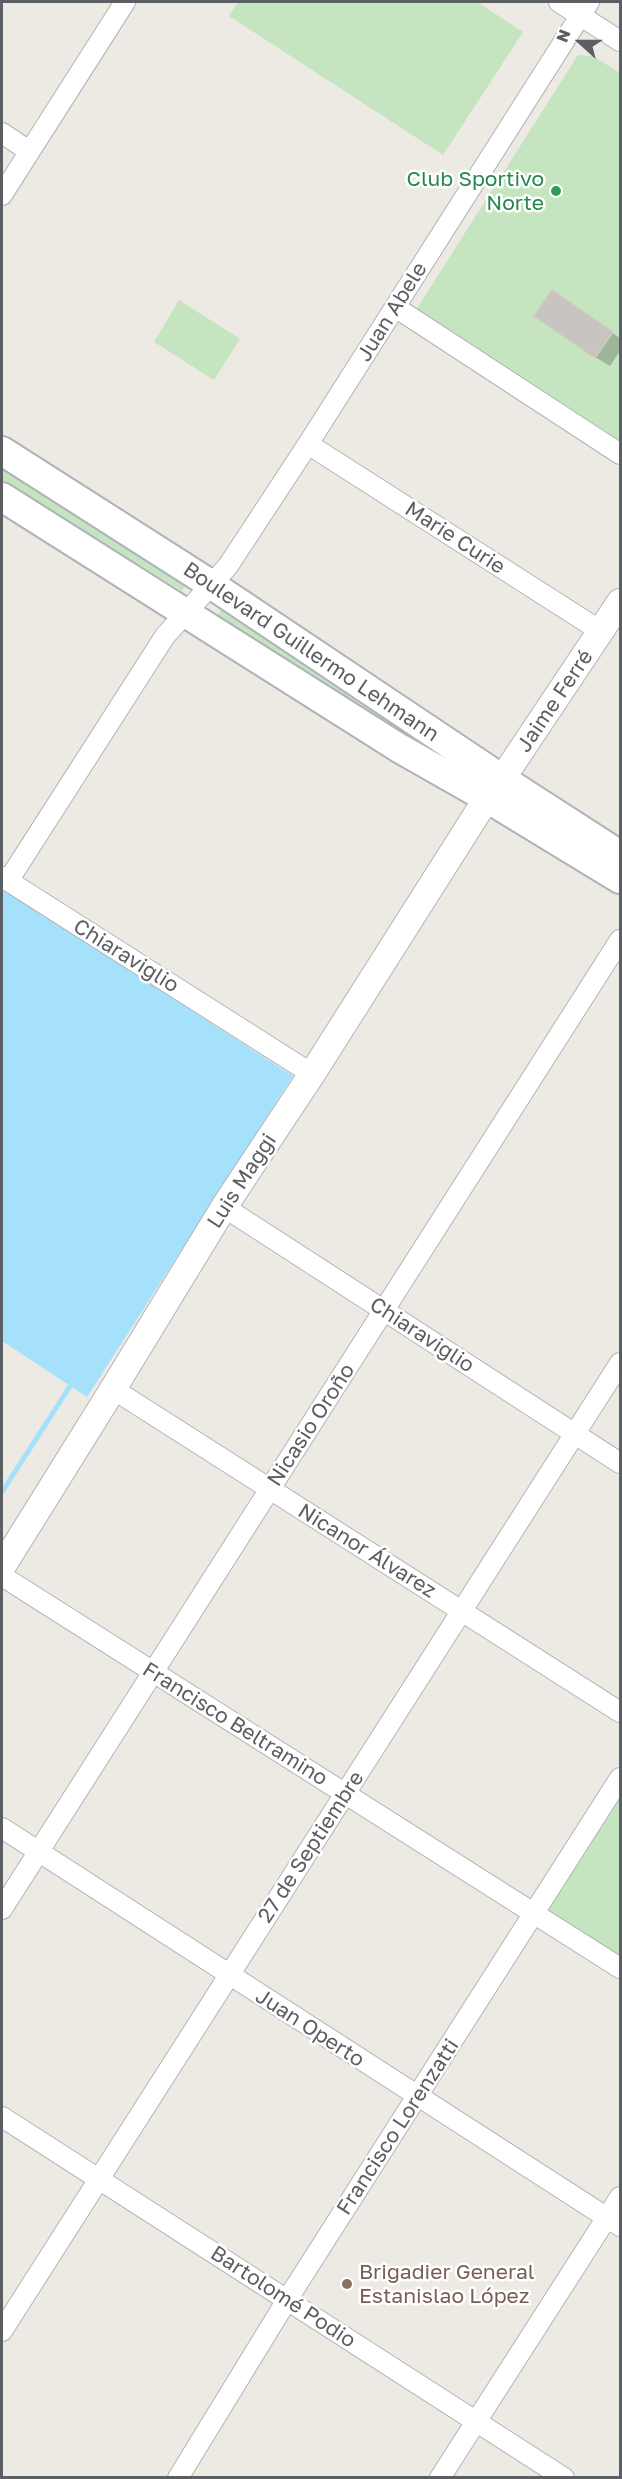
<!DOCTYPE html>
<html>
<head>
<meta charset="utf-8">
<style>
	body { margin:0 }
	#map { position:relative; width:622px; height:2479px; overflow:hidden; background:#ede9e3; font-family:"Golos Text",sans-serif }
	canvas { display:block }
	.frame { position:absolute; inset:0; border:3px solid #5b5f63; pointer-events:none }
	.north { position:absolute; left:550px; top:12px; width:60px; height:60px; -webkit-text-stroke:4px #fff; paint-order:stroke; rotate:291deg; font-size:16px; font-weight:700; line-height:24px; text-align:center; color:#5b5f63 }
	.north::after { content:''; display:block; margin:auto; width:21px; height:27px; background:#5b5f63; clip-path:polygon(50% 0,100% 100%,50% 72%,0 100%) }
</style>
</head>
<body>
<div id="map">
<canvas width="622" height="2479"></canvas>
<div class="frame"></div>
<div class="north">N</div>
</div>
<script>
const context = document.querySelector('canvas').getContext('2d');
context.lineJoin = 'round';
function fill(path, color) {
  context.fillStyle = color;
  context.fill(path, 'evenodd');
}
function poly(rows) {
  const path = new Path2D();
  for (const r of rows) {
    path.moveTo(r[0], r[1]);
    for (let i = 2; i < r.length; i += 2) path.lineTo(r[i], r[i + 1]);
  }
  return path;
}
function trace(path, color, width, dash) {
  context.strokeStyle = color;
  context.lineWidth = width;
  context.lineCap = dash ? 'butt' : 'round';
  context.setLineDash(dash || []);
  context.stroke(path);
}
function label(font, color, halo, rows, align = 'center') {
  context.font = font + ' "Golos Text",sans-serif';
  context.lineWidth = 5;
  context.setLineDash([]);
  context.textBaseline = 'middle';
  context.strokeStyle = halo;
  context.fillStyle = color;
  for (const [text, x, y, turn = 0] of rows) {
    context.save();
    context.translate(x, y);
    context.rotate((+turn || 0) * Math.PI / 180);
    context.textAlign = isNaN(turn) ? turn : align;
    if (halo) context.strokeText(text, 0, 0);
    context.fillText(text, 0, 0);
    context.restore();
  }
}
const green = poly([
	[238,2,477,2,523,32,443,155,229,16],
	[578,55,593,56,620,73,620,442,416,310],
	[179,300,240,339,214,380,154,342],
	[2,466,188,581,182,591,2,480],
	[223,607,473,767,466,777,217,617],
	[620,1791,620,1959,545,1911]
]);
const water = poly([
	[2,888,293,1076,87,1397,2,1341]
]);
const shadow = poly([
	[552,292,620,338,620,351,610,366,595,357]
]);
const stream = poly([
	[2,1492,74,1380]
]);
const building = poly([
	[552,290,613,332,595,358,534,316,552,290]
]);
const minor = poly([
	[559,2,620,41],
	[2,133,29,151],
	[2,195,125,2],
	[395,307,620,454],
	[308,444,602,632],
	[2,877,312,1074],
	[8,881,165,636,228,566,308,444,589,2],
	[224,1207,620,1463],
	[113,1389,620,1712],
	[2,1576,620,1968],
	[2,1828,620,2226],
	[2,1909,620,940],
	[2,2117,564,2478],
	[2,2331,620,1363],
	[178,2478,287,2300,620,1778],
	[440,2478,620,2197]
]);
const tertiary = poly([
	[2,1567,113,1389,224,1207,312,1074,487,798,502,779,620,602]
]);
const secondary = poly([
	[2,451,212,585,502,779,620,855],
	[2,497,399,748,487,798,620,879]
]);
const markers = [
	[556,191,6,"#2e9e5b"],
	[347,2284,6,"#8d6e63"]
];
const leisureNames = [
	["Club Sportivo",544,179],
	["Norte",544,203]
];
const streetNames = [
	["Juan Abele",392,312,-58],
	["Marie Curie",455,538,33],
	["Boulevard Guillermo Lehmann",311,652,34],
	["Jaime Ferré",555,701,-56],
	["Chiaraviglio",126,956,32],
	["Luis Maggi",242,1181,-57],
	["Chiaraviglio",422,1335,33],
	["Nicasio Oroño",311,1425,-57],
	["Nicanor Álvarez",367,1551,32],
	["Francisco Beltramino",235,1724,32],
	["27 de Septiembre",311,1847,-57],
	["Juan Operto",310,2028,33],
	["Francisco Lorenzatti",398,2127,-57],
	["Bartolomé Podio",283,2297,33]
];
const educationNames = [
	["Brigadier General",359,2272],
	["Estanislao López",359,2296]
];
fill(green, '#c5e4c0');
fill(water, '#a5e1fb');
fill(shadow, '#0003');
trace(stream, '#a5e1fb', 5);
fill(building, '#c8c4bf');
trace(building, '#d1cac1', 1.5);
trace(minor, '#b0b4b7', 22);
trace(tertiary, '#b0b4b7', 28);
trace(secondary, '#afb3b7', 32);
trace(minor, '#fff', 20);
trace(tertiary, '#fff', 26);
trace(secondary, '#fff', 28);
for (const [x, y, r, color] of markers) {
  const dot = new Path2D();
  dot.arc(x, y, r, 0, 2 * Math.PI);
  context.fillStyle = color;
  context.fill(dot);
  trace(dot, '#fff', 2);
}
label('21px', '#27864d', '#fff', leisureNames, 'right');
label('21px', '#5b5f63', '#fff', streetNames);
label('21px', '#785e54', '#fff', educationNames, 'left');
</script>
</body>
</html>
